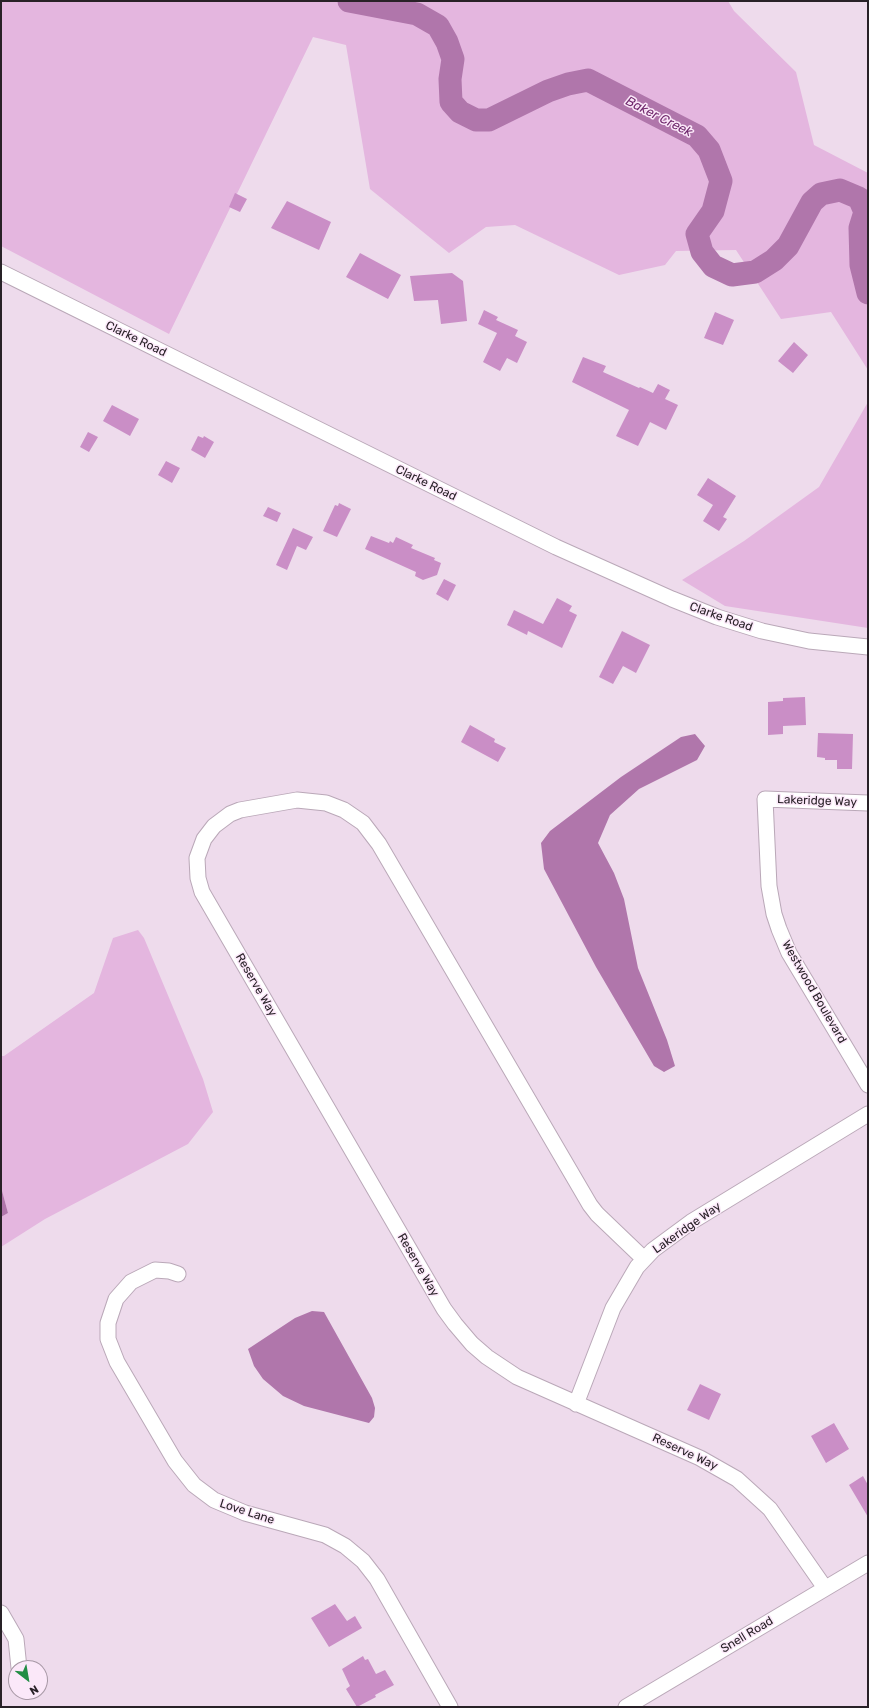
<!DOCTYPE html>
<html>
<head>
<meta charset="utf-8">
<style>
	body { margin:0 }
	#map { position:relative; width:869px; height:1708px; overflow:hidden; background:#eedbec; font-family:Rubik,sans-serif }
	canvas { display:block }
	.frame { position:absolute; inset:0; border:2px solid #282127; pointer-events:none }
	.north { position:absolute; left:8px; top:1660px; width:40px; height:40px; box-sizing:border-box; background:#fbe8f9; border:1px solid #a798a5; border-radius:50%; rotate:149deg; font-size:11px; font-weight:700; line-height:16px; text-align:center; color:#282127 }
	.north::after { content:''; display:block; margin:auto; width:14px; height:18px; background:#238d45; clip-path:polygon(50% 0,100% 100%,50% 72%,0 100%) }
</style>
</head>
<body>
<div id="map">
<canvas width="869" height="1708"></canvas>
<div class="frame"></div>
<div class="north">N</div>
</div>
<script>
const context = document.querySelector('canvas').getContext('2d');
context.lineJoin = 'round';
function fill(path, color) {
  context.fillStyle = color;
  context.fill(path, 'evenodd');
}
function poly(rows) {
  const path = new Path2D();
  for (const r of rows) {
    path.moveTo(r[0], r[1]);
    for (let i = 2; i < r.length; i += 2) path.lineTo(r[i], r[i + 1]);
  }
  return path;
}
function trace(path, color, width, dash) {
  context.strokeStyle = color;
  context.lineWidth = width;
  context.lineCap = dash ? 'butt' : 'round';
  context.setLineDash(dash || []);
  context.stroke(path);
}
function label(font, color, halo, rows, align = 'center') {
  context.font = font + ' Rubik,sans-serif';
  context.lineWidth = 3;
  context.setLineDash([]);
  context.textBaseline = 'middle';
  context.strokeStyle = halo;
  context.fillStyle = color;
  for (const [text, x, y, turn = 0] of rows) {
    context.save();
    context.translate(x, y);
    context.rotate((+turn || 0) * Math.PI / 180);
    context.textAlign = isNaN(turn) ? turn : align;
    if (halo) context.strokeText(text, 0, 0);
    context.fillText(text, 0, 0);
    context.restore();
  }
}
const green = poly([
	[1,1,728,1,734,11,796,72,814,145,868,173,868,370,831,312,781,319,736,250,676,251,665,265,619,275,515,225,486,227,449,253,370,189,346,45,313,37,169,334,1,246],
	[868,402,868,628,725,606,682,580,744,541,819,487],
	[138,930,144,938,203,1079,213,1112,188,1144,45,1219,1,1247,1,1217,8,1213,1,1187,1,1056,4,1056,94,993,113,938]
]);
const water = poly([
	[695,734,705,746,697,760,639,789,610,815,598,843,614,873,624,899,638,968,667,1040,675,1066,664,1072,654,1066,596,967,544,869,541,843,550,831,621,777,681,737],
	[1,1187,8,1213,1,1217],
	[312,1311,324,1312,372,1398,375,1408,374,1417,369,1423,304,1406,283,1396,263,1379,254,1366,248,1349,295,1318]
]);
const river = poly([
	[349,1,417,14,438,26,447,42,453,59,450,79,451,102,460,112,476,120,489,120,548,91,568,84,588,80,697,136,709,150,721,181,713,211,697,234,702,252,713,266,732,275,755,272,774,260,788,246,812,202,821,194,840,190,859,198,865,212,860,228,861,265,868,293]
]);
const building = poly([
	[235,193,247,199,240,212,229,207],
	[287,201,331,222,319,250,271,228],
	[360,253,401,275,388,299,346,277],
	[452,273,463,281,467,321,441,324,438,300,414,301,410,276],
	[484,310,498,317,496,320,518,330,515,336,527,342,517,363,507,358,500,371,483,362,497,333,478,324],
	[715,312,734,320,723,345,704,338],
	[794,342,808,355,793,373,778,361],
	[583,357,606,366,603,372,639,388,640,387,653,393,658,384,670,390,665,399,678,405,666,430,650,422,638,446,616,436,629,410,572,382],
	[112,405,139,419,130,436,103,421],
	[88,432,98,437,89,452,80,447],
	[198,436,203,438,204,436,214,442,205,458,191,450],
	[166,461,180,468,172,483,158,475],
	[708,478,736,496,723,517,727,519,719,531,703,521,713,505,697,495],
	[339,503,351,509,337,537,323,531,335,505,338,506],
	[268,507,281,513,277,522,263,516],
	[293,528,313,537,306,550,297,546,287,570,276,565],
	[371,536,389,543,390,541,393,543,396,537,413,545,411,548,435,558,434,560,441,563,437,575,423,580,415,576,416,572,365,549],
	[444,579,456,585,448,601,436,594],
	[557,598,572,606,569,611,577,615,562,648,528,631,527,635,507,625,514,610,543,624],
	[622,631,650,645,636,673,623,666,613,684,599,677],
	[805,697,806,725,783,726,783,734,768,735,768,702,783,701,783,698],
	[470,725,495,739,494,742,506,748,498,762,461,742],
	[818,733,853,734,852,769,837,769,837,760,825,760,825,758,817,757],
	[700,1384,721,1394,709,1420,687,1410],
	[834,1423,849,1449,826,1463,811,1436],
	[863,1476,868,1485,868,1517,849,1485],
	[335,1604,347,1621,355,1616,362,1628,329,1647,311,1618],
	[363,1656,365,1660,368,1659,376,1674,385,1670,394,1685,375,1695,376,1697,357,1707,346,1689,350,1686,342,1669]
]);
const minor = poly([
	[1,272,556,547,672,599,717,617,762,631,809,641,868,647],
	[868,803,765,799,769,886,774,914,779,929,789,953,868,1085],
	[644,1259,597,1214,590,1205,379,844,363,823,344,810,326,803,297,800,240,810,230,814,214,826,204,839,197,858,198,878,202,892,444,1309,455,1324,472,1344,487,1357,517,1377,700,1458,737,1479,770,1509,825,1588],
	[178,1274,169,1271,155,1270,131,1282,116,1299,108,1323,108,1339,117,1362,175,1461,194,1485,214,1500,245,1513,325,1535,345,1546,363,1561,377,1579,450,1707],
	[576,1404,613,1308,637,1267,653,1250,691,1222,868,1114],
	[1,1613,16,1639,19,1668],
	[626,1707,868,1563]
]);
const streetNames = [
	["Clarke Road",136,339,26],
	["Clarke Road",426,483,26],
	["Clarke Road",721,617,19],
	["Lakeridge Way",817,801,2],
	["Reserve Way",256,985,60],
	["Westwood Boulevard",814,992,60],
	["Lakeridge Way",687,1228,-35],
	["Reserve Way",418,1265,60],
	["Reserve Way",685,1452,25],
	["Love Lane",247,1512,18],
	["Snell Road",747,1635,-31]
];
const waterNames = [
	["Baker Creek",659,117,27]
];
fill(green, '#e4b6df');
fill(water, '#b076ab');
trace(river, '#b076ab', 23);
fill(building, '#ca8ec6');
trace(minor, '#baa8b8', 17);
trace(minor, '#fff', 15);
label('12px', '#282127', '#fbe8f9', streetNames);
label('italic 13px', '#70296d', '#fbe8f9', waterNames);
</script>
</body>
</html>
